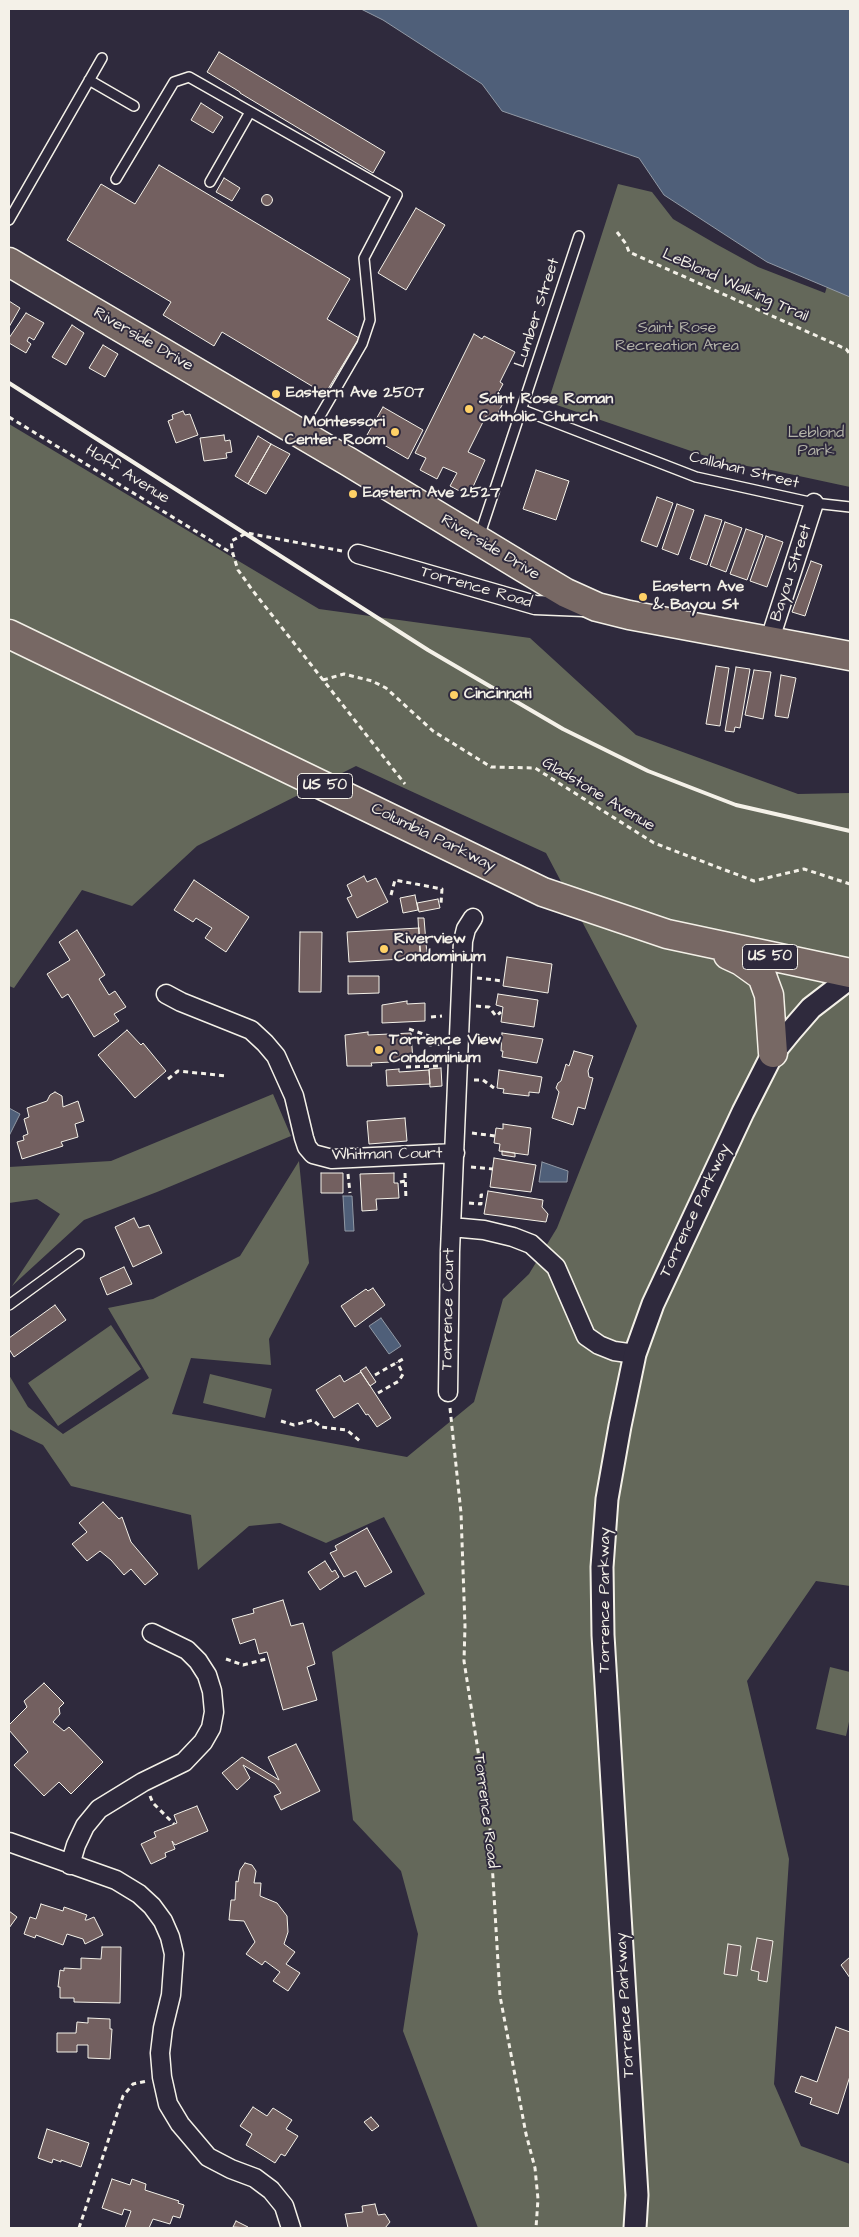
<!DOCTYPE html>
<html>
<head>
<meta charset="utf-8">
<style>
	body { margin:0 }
	#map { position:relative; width:859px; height:2237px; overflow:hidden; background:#2f2a3d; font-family:"Architects Daughter",sans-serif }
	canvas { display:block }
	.frame { position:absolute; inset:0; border:10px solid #f4f1e8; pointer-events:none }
</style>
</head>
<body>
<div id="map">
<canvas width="859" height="2237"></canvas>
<div class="frame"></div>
</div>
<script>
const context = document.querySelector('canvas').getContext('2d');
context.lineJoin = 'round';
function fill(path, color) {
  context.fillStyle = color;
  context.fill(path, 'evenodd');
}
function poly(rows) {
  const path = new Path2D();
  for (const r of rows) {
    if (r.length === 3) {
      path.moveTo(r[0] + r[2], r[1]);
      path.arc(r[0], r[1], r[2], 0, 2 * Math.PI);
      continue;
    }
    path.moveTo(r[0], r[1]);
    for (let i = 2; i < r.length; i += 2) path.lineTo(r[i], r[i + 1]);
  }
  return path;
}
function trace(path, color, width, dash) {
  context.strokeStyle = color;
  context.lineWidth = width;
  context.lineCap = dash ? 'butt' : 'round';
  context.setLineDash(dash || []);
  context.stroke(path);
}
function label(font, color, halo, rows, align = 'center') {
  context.font = font + ' "Architects Daughter",sans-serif';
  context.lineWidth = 4;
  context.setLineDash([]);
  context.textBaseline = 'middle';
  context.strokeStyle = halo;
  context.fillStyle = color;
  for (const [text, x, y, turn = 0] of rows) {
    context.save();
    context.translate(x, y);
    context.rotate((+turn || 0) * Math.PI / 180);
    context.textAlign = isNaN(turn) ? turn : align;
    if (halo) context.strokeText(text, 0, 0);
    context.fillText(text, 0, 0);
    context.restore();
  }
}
const green = poly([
	[618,184,652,192,673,219,716,244,758,267,825,293,842,238,850,240,850,487,771,470,723,462,548,402],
	[9,424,319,609,530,638,636,735,798,794,850,793,850,1586,816,1581,747,1681,789,1859,774,2084,801,2146,850,2164,850,2228,478,2228,403,2031,418,1934,401,1871,353,1820,332,1652,425,1594,384,1517,326,1543,280,1523,249,1526,198,1570,191,1515,71,1486,43,1445,9,1429,9,1375,28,1407,63,1434,149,1378,108,1308,153,1299,240,1256,299,1161,309,1263,269,1339,271,1365,191,1358,172,1414,407,1457,474,1402,503,1299,529,1274,557,1228,637,1026,546,853,356,766,197,846,132,906,82,890,14,988,9,986],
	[273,1094,291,1136,157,1192,84,1220,12,1286,60,1214,37,1199,9,1203,9,1167,111,1161],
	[111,1325,141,1369,58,1426,28,1383],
	[210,1374,272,1389,265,1418,203,1403],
	[830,1667,850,1672,850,1717,846,1736,816,1729]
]);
const water = poly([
	[361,9,850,9,850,297,767,262,664,195,639,158,502,111,482,84,383,20,361,9],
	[9,1108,20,1114,9,1136,9,1108],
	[542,1162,568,1171,567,1182,539,1182,542,1162],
	[343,1196,352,1196,354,1231,345,1231,343,1196],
	[381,1318,401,1346,389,1354,369,1326,381,1318]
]);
const building = poly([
	[219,52,385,152,373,173,240,93,240,92,207,72,219,52],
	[201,103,223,117,213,133,191,120,201,103],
	[159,165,350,279,327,319,359,338,325,394,222,332,214,346,163,315,171,302,67,240,101,184,135,204,159,165],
	[224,178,240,188,232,201,216,192,224,178],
	[267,200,5.5],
	[416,208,445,225,406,290,378,273,416,208],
	[9,301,20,308,9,327,9,301],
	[26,313,44,323,34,340,29,337,27,341,31,344,26,353,9,343,9,338,26,313],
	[72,325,84,333,66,365,52,357,72,325],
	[474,334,482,339,484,336,515,352,500,382,503,384,496,397,504,401,494,421,486,416,468,452,485,460,469,496,450,486,457,473,443,467,437,479,420,470,426,458,415,453,474,334],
	[103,345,118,354,105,377,89,368,103,345],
	[383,407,423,430,408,459,367,435,383,407],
	[183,411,185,415,190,414,198,435,176,443,168,421,173,419,172,415,183,411],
	[224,435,225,441,230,440,232,452,226,453,227,458,204,461,200,438,224,435],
	[258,436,271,444,248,484,235,476,258,436],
	[271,444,290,454,266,494,248,484,271,444],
	[536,470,569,481,556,520,523,509,536,470],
	[657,497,673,503,657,547,641,541,657,497],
	[677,504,694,510,678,555,662,549,677,504],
	[705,515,722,520,707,565,690,559,705,515],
	[725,522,742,528,726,572,710,566,725,522],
	[746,529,763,535,747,580,730,574,746,529],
	[766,536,783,542,767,587,750,581,766,536],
	[811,561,822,565,805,616,792,612,811,561],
	[716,666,729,668,720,726,706,724,716,666],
	[736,667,750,669,740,728,735,727,734,732,725,731,736,667],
	[754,670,771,672,763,719,745,715,754,670],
	[781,675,796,678,788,718,775,716,781,675],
	[364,876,367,882,376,878,388,902,357,918,347,898,352,896,347,885,364,876],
	[194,880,249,917,226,952,205,938,212,928,196,918,193,922,174,910,194,880],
	[415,895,418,910,403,913,400,898,415,895],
	[438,899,440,908,419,912,417,903,438,899],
	[418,918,424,918,427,955,420,956,418,918],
	[419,928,421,958,349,962,347,932,419,928],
	[77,930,105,975,99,979,109,995,115,991,126,1007,114,1014,119,1021,94,1037,68,994,62,998,47,974,70,960,59,942,77,930],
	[300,932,322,932,321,992,299,992,300,932],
	[507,957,552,964,548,993,503,986,507,957],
	[348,976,379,976,379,993,348,994,348,976],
	[498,994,538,1000,534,1027,501,1022,503,1007,496,1005,498,994],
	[407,1001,407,1004,425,1003,425,1021,382,1023,382,1005,407,1001],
	[127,1030,141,1045,143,1043,166,1071,135,1098,98,1055,127,1030],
	[368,1032,368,1035,411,1033,413,1061,371,1063,372,1066,347,1066,345,1035,368,1032],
	[502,1033,543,1039,537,1063,502,1057,503,1051,501,1051,502,1033],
	[574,1051,593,1056,588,1071,589,1077,593,1078,585,1109,578,1107,573,1125,552,1118,559,1092,556,1088,558,1083,561,1081,566,1064,569,1066,574,1051],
	[441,1068,442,1086,430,1087,429,1069,441,1068],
	[399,1069,399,1072,429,1070,430,1084,387,1086,386,1070,399,1069],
	[499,1070,542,1077,539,1093,529,1092,529,1096,503,1093,504,1089,497,1088,499,1070],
	[55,1092,62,1096,63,1107,78,1101,84,1121,75,1124,78,1137,61,1142,63,1146,22,1159,17,1142,24,1140,23,1136,28,1134,24,1119,29,1117,27,1108,47,1101,50,1095,55,1092],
	[405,1118,407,1141,369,1144,367,1121,405,1118],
	[503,1124,531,1128,528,1155,499,1151,500,1144,494,1143,496,1128,503,1129,503,1124],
	[502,1151,515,1153,515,1157,502,1155,502,1151],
	[494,1158,536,1165,531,1192,490,1187,494,1158],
	[321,1173,343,1173,343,1193,321,1193,321,1173],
	[394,1173,394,1183,398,1183,399,1198,376,1199,377,1210,362,1211,360,1174,394,1173],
	[488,1191,543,1200,542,1207,548,1214,546,1222,484,1214,488,1191],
	[134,1218,139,1228,149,1225,162,1253,133,1267,115,1227,134,1218],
	[124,1267,132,1284,107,1295,100,1278,124,1267],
	[373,1288,385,1305,355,1327,341,1306,366,1289,368,1291,373,1288],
	[55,1305,66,1320,14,1357,9,1349,9,1338,55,1305],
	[366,1367,376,1382,370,1386,360,1371,366,1367],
	[361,1372,391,1418,377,1427,368,1414,366,1415,358,1403,334,1418,316,1390,340,1375,344,1382,361,1372],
	[103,1502,119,1519,122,1517,131,1542,158,1574,145,1585,131,1569,124,1575,111,1560,100,1551,87,1561,72,1544,87,1532,79,1523,103,1502],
	[367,1528,392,1572,365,1587,356,1571,344,1577,330,1553,337,1550,335,1546,367,1528],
	[325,1561,332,1572,335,1570,339,1577,320,1590,308,1572,325,1561],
	[283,1600,291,1626,303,1623,315,1664,307,1667,317,1700,283,1710,267,1652,259,1654,255,1639,240,1644,232,1619,254,1613,253,1609,283,1600],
	[44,1683,64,1703,59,1708,60,1714,53,1722,64,1731,69,1727,103,1762,71,1794,59,1782,44,1796,14,1765,28,1752,9,1730,9,1725,27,1707,24,1701,44,1683],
	[296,1744,320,1791,281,1810,274,1796,281,1793,275,1784,243,1765,250,1778,237,1790,222,1773,242,1757,279,1780,268,1757,296,1744],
	[197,1806,208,1831,175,1845,172,1841,175,1849,165,1853,166,1857,151,1864,141,1844,156,1837,154,1832,177,1823,174,1815,197,1806],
	[245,1863,252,1865,256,1871,254,1883,261,1883,260,1896,277,1903,287,1916,288,1932,284,1944,295,1952,286,1964,300,1973,288,1991,273,1981,280,1972,265,1961,262,1965,246,1954,255,1942,244,1921,229,1920,231,1900,235,1900,236,1881,238,1882,240,1870,245,1863],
	[41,1904,63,1911,64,1907,87,1915,85,1920,87,1920,94,1917,103,1935,85,1944,83,1939,67,1934,63,1945,36,1935,35,1938,24,1934,30,1917,36,1919,41,1904],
	[9,1911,17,1917,9,1928,9,1911],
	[757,1938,773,1941,767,1982,758,1980,759,1972,751,1970,757,1938],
	[728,1944,741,1946,737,1976,724,1974,728,1944],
	[102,1947,121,1947,120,2003,74,2002,74,1998,60,1998,60,1987,58,1987,60,1970,64,1971,64,1968,81,1969,81,1958,101,1959,102,1947],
	[850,1957,850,1978,841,1965,850,1957],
	[88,2018,110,2019,110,2029,112,2029,110,2059,88,2058,88,2045,77,2045,77,2052,57,2052,57,2033,76,2033,77,2022,88,2023,88,2018],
	[836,2027,850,2032,850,2076,838,2114,810,2104,812,2098,795,2092,801,2076,817,2082,836,2027],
	[253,2107,267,2116,273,2108,292,2120,286,2129,298,2136,285,2156,281,2154,275,2163,246,2145,252,2134,240,2126,253,2107],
	[371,2117,379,2126,372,2131,364,2122,371,2117],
	[47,2129,89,2143,81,2167,61,2160,61,2162,53,2159,52,2163,38,2158,47,2129],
	[112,2179,130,2185,132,2179,146,2184,145,2190,179,2201,178,2203,184,2205,180,2218,173,2216,170,2224,153,2219,149,2228,125,2228,131,2211,124,2209,122,2215,102,2208,112,2179],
	[375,2204,378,2215,385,2214,390,2222,385,2228,348,2228,345,2214,363,2212,362,2206,375,2204],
	[236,2221,248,2227,248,2228,233,2227,236,2221]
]);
const path = poly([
	[617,232,626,244,629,252,846,349,850,354],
	[9,417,233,554],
	[342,551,247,533,231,541,233,554,238,570,253,591,405,784],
	[323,680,344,674,372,681,386,688,433,731,491,767,535,768,654,843,754,881,804,869,850,884],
	[391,895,395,880,442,889,441,903],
	[477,978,503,981],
	[476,1006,489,1007,496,1016,501,1012],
	[431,1017,442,1016],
	[409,1029,429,1036,430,1045,443,1044],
	[406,1067,441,1066],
	[168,1079,178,1071,227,1076],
	[474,1080,483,1080,494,1088],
	[472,1133,495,1136],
	[471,1167,493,1169],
	[405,1173,406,1200],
	[348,1174,350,1193],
	[400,1182,405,1181],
	[469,1203,481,1204,481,1195,487,1195],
	[375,1375,403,1359],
	[378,1393,399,1381,403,1374,397,1362],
	[450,1408,461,1513,465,1626,464,1661,490,1828,500,1996,526,2134,535,2168,538,2199,536,2228],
	[281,1421,294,1425,313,1420,321,1427,347,1430,361,1442],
	[226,1659,243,1665,266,1659],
	[150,1796,153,1803,174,1824],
	[79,2228,123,2096,133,2084,147,2081]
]);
const service = poly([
	[89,80,134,106],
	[116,179,174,82,189,77,397,195,364,258,370,320,362,344,309,435],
	[210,182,250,112],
	[9,220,102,58],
	[523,410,696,477,814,503,850,507],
	[479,537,579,236],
	[9,1305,79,1254]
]);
const minor = poly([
	[358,554,535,605,584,607],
	[769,642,814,503],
	[166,994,181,1002,251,1030,265,1043,276,1056,294,1096,304,1138,307,1147,313,1154,332,1159,455,1153],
	[451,1227,484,1230,513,1237,531,1244,556,1267,586,1336,599,1345,614,1351,635,1354],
	[448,1392,450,1251,463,941,466,929,473,918],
	[9,1842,116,1880,139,1894,152,1906,163,1921,170,1937,174,1954,171,1995,163,2028,160,2053,162,2077,168,2104,180,2124,208,2157,231,2169,255,2178,271,2190,284,2206,291,2228],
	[70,1865,76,1845,85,1826,99,1809,143,1782,184,1762,203,1742,211,1728,214,1712,212,1691,207,1675,198,1661,187,1650,152,1633]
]);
const tertiary = poly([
	[635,2228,637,2195,603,1635,602,1567,607,1499,620,1426,635,1354,653,1304,743,1112,773,1053,791,1031,811,1008,850,978]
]);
const primary = poly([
	[9,262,349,462,524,568,566,593,597,607,629,615,850,656]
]);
const trunk = poly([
	[9,634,543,892,667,934,850,973],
	[728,955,741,961,762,976,769,995,773,1053]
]);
const rail = poly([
	[9,383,428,650,563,729,648,771,736,805,850,831]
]);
const markers = [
	[276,394,5,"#ffd166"],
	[469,409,5,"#ffd166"],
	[395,432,5,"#ffd166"],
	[353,494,5,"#ffd166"],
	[643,597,5,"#ffd166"],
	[454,695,5,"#ffd166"],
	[384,949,5,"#ffd166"],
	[379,1050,5,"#ffd166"]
];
const shields = [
	[325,786,55],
	[770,957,55]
];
const shieldNames = [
	["US 50",325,786],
	["US 50",770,957]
];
const streetNames = [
	["LeBlond Walking Trail",735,286,24],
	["Lumber Street",538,313,-72],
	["Riverside Drive",143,340,30],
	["Callahan Street",744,471,14],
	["Hoff Avenue",127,475,32],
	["Riverside Drive",490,548,31],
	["Bayou Street",792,573,-72],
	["Torrence Road",476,588,16],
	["Gladstone Avenue",598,795,31],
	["Columbia Parkway",433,838,26],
	["Whitman Court",387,1155,-1],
	["Torrence Parkway",696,1211,-65],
	["Torrence Court",449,1309,-89],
	["Torrence Parkway",606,1600,-90],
	["Torrence Road",485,1811,83],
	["Torrence Parkway",626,2005,-93]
];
const parkNames = [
	["Saint Rose",677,329],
	["Recreation Area",677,347],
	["Leblond",816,434],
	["Park",816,452]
];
const poiNames = [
	["Eastern Ave 2507",286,394],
	["Saint Rose Roman",479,400],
	["Catholic Church",479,418],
	["Montessori",385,423,"right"],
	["Center Room",385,441,"right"],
	["Eastern Ave 2527",363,494],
	["Eastern Ave",653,588],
	["& Bayou St",653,606],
	["Cincinnati",464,695],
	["Riverview",394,940],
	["Condominium",394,958],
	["Torrence View",389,1041],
	["Condominium",389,1059]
];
fill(green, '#64685a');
fill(water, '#4f5f79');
trace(water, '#9199a5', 1);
fill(building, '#736060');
trace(building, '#f4f1e8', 1);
trace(service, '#f4f1e8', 12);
trace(minor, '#f4f1e8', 21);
trace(tertiary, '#f4f1e8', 25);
trace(primary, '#f4f1e8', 31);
trace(trunk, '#f4f1e8', 31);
trace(path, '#f4f1e8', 3, [5, 4]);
trace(service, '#2f2a3d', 9);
trace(minor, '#2f2a3d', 18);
trace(tertiary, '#2f2a3d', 21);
trace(primary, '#776864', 28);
trace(trunk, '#776864', 28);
trace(rail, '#f4f1e8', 4);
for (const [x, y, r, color] of markers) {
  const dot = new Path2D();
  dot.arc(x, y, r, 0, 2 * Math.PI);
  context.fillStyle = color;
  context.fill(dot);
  trace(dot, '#2f2a3d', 2);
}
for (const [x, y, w] of shields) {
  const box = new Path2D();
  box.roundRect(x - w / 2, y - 12.5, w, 25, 4);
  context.fillStyle = '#2f2a3d';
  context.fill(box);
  trace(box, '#f4f1e8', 1);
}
label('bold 15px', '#f4f1e8', null, shieldNames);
label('16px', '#f4f1e8', '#2f2a3d', streetNames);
label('16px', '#b3b3a8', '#2f2a3d', parkNames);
label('bold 16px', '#f4f1e8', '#2f2a3d', poiNames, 'left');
</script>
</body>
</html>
